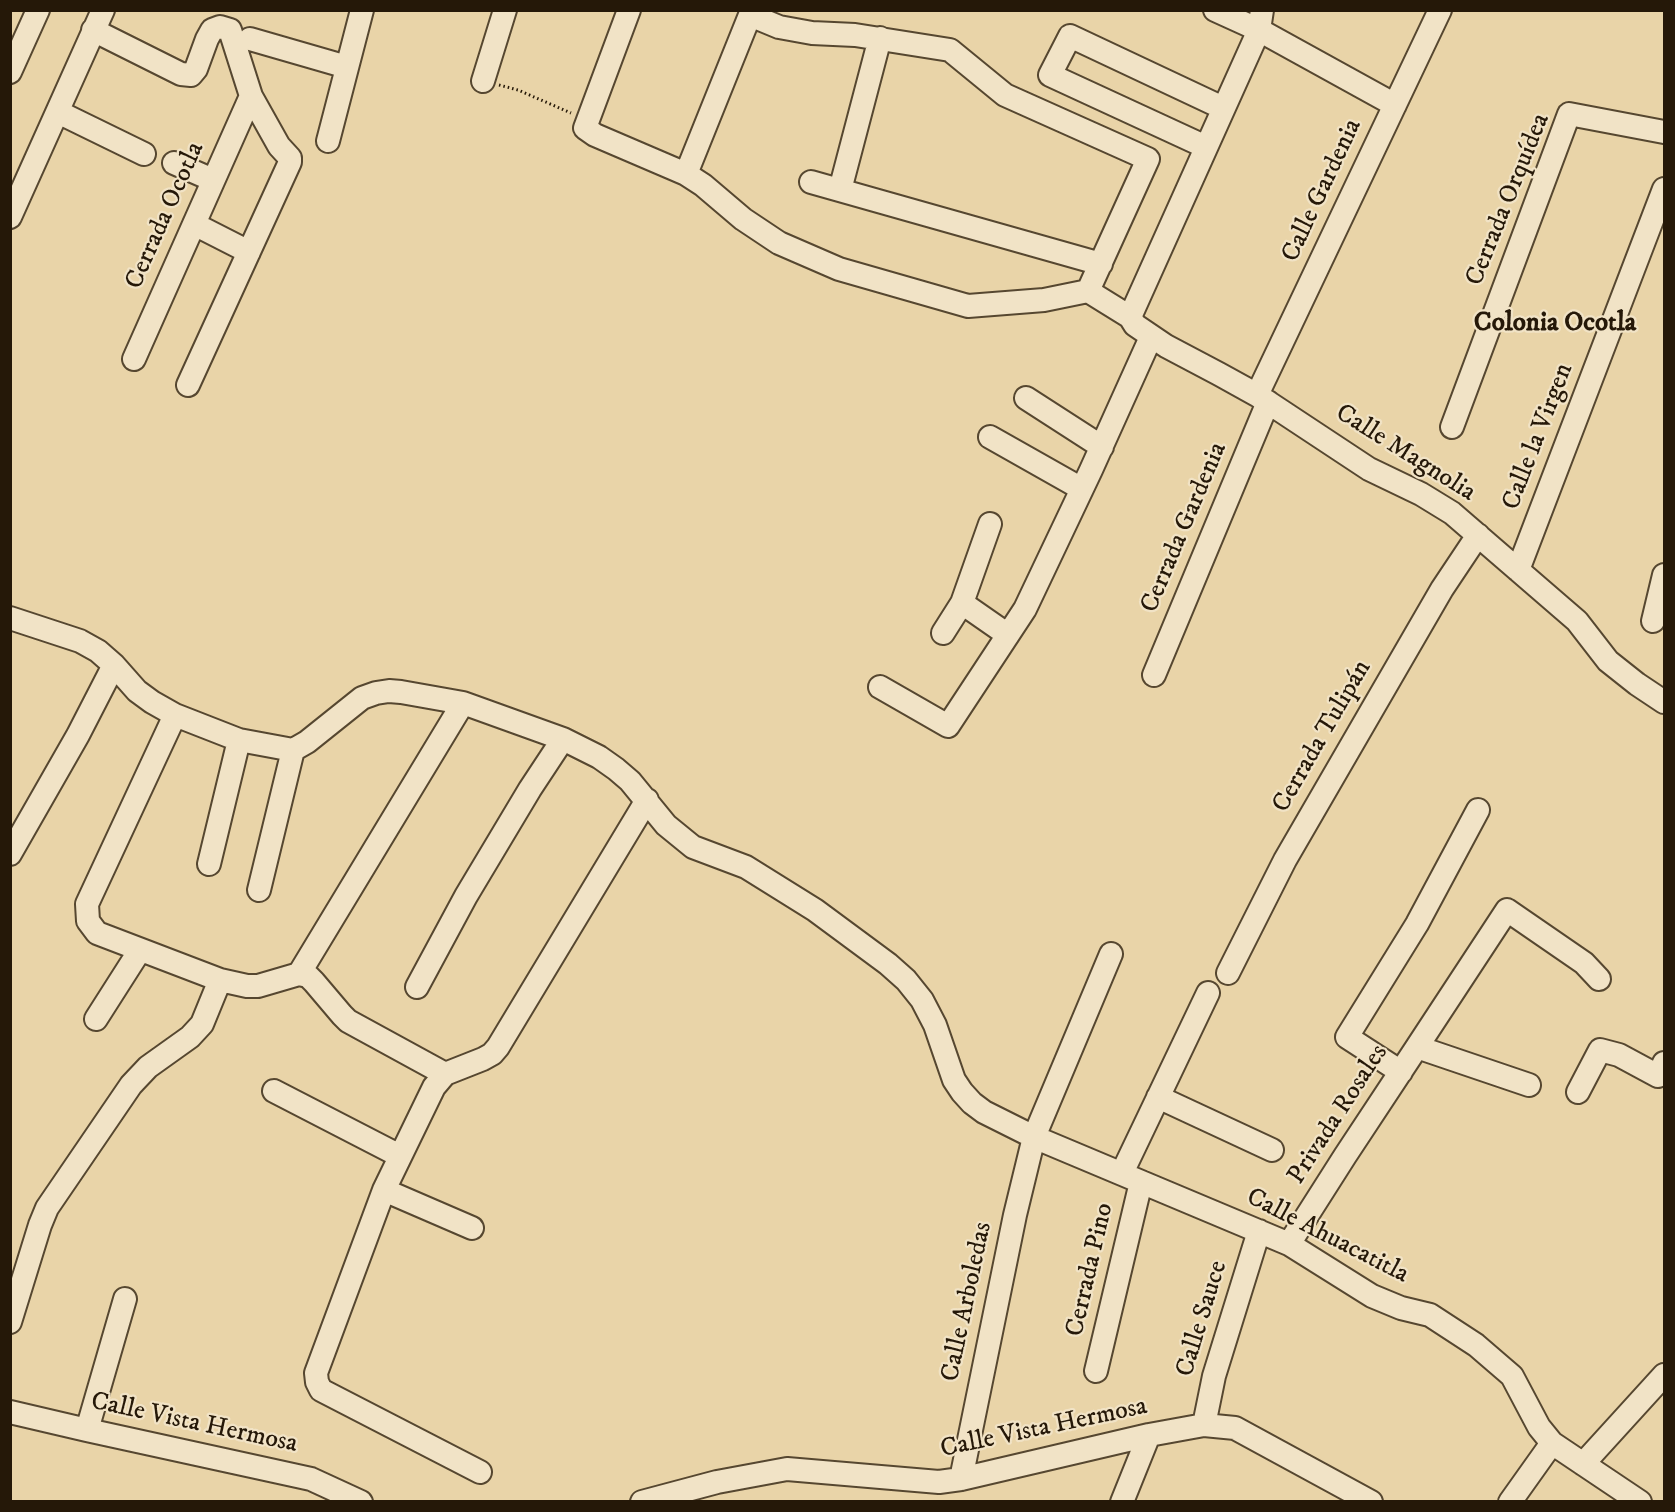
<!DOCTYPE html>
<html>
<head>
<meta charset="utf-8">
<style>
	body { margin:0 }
	#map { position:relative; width:1675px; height:1512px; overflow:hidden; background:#e9d4a8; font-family:"IM FELL DW Pica",serif }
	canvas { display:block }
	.frame { position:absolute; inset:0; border:12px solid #251808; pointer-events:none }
</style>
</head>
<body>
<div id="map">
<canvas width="1675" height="1512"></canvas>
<div class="frame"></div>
</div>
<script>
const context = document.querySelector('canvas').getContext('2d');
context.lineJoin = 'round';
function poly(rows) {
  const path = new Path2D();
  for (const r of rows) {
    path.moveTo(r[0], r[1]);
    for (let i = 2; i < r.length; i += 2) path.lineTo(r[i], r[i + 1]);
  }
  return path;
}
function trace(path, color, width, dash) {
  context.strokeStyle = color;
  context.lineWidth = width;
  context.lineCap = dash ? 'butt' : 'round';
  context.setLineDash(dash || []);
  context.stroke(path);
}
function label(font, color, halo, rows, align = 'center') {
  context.font = font + ' "IM FELL DW Pica",serif';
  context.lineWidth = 4.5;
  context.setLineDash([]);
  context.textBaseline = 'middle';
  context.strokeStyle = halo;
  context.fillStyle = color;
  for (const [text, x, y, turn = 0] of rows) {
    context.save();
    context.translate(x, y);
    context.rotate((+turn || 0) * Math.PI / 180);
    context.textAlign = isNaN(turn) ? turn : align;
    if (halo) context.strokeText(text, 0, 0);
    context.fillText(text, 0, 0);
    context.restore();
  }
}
const path = poly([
	[499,85,518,90,571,113]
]);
const minor = poly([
	[629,10,585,128,595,135,686,174,703,185,743,219,779,243,839,269,968,306,1044,300,1088,291],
	[1215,10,1259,30,1395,105],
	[93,30,181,74,191,75,196,69,207,39,212,30,220,27,230,30,251,96,279,146,290,158,290,162,188,385],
	[250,39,347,67],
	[10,72,38,10],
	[483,81,505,10],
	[58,112,144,154],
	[328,141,362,10],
	[1206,147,1050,75,1070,36,1223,108],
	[174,163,213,180],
	[686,174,750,15,779,27,812,33,855,35,950,50,1005,95,1148,159,1088,291],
	[811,182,1101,264],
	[840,190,880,38],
	[10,217,103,10],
	[194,224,249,252],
	[1088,291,1130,317,1135,325,1166,346,1219,374,1257,395,1369,469,1421,494,1452,513,1577,621,1608,661,1637,684,1664,702],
	[1130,317,1259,30,1262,10],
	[134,359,251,96],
	[1257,395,1440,10],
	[1026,398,1102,447],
	[1452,427,1569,114,1664,132],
	[990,437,1082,489],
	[1518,570,1664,189],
	[962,603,1008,635],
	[10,618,80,641,98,651,114,665,137,691,152,702,175,715,239,740,293,750,307,742,362,698,376,693,389,691,401,692,463,703,563,739,599,757,616,769,630,781,666,825,693,847,746,867,815,910,888,964,906,980,922,1000,935,1025,954,1080,962,1092,972,1103,984,1112,1034,1137,1289,1244,1372,1296,1401,1308,1430,1315,1476,1345,1512,1376,1539,1427,1552,1443,1640,1502],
	[1653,621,1664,575],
	[943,633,962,603,990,524],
	[1154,675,1268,402],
	[880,687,948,726,1025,609,1091,470,1151,337],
	[175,715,87,904,88,921,97,933,220,980,247,986,258,986,299,974,308,976,314,982,342,1015,348,1021,445,1074],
	[10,854,78,735,114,665],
	[209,864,239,740],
	[259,890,293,750],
	[1228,973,1285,860,1442,589,1478,535],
	[299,974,463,703],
	[417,987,466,896,530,789,563,739],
	[96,1019,140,950],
	[1417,1047,1507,910,1584,963,1599,979],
	[1401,1072,1347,1037,1417,924,1478,810],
	[274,1091,400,1156],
	[1578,1092,1600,1050,1619,1055,1658,1076,1664,1063],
	[1158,1097,1272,1150],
	[1122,1173,1208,993],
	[384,1190,472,1228],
	[1289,1244,1345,1156,1417,1047,1529,1085],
	[10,1322,40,1225,47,1208,131,1085,148,1067,190,1037,202,1024,220,980],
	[1096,1371,1141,1182],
	[10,1412,87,1430,311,1479,361,1502],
	[1204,1425,1214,1376,1259,1231],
	[87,1430,125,1299],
	[1583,1464,1664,1375],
	[480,1472,321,1390,317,1382,316,1373,384,1190,434,1087,445,1074,483,1059,492,1054,498,1047,647,800],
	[961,1479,1015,1215,1034,1137,1111,954],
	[642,1502,717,1482,787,1469,939,1482,961,1479,1149,1435,1204,1425,1235,1428,1371,1502],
	[1122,1502,1149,1435],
	[1510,1502,1552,1443]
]);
const streetNames = [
	["Calle Gardenia",1323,191,-65],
	["Cerrada Orquídea",1509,200,-68],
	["Cerrada Ocotla",166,216,-66],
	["Calle la Virgen",1539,437,-69],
	["Calle Magnolia",1405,454,32],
	["Cerrada Gardenia",1185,528,-67],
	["Cerrada Tulipán",1323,737,-60],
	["Privada Rosales",1339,1115,-57],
	["Calle Ahuacatitla",1327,1237,27],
	["Cerrada Pino",1091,1270,-77],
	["Calle Arboledas",968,1302,-78],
	["Calle Sauce",1203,1319,-73],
	["Calle Vista Hermosa",194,1424,12],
	["Calle Vista Hermosa",1044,1429,-12]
];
const neighbourhoodNames = [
	["Colonia Ocotla",1555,324]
];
trace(minor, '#564730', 26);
trace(path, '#251808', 3, [1.5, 3]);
trace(minor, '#f1e3c6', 22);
label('26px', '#251808', '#f1e3c6', streetNames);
label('bold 27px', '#251808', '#f1e3c6', neighbourhoodNames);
</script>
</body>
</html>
